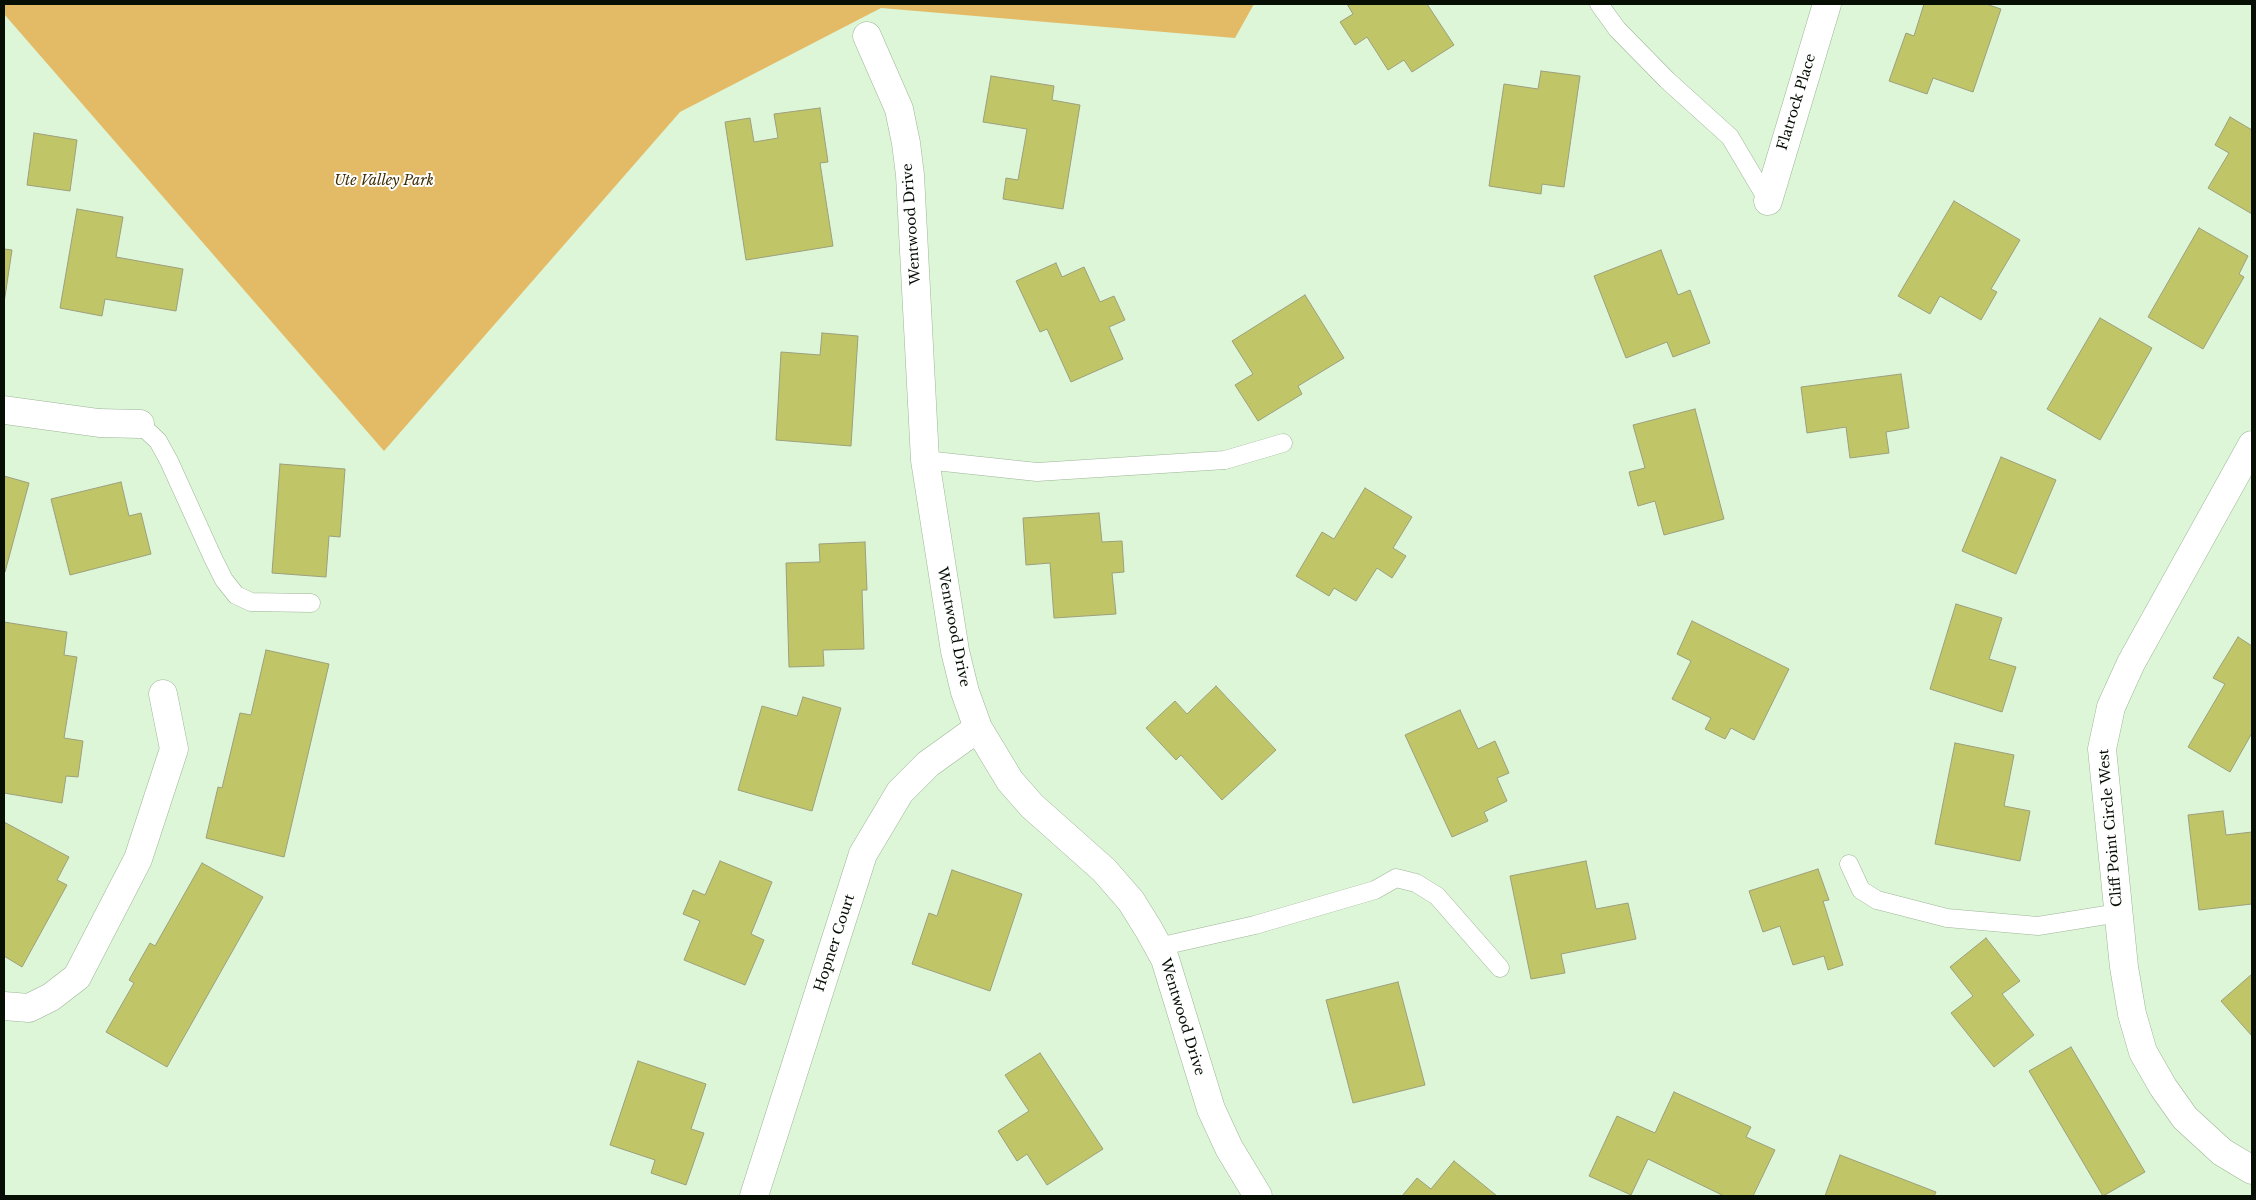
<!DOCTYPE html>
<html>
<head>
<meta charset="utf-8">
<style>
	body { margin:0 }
	#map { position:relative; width:2256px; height:1200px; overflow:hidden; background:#ddf6d7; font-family:"Libre Baskerville",serif }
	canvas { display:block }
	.frame { position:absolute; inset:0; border:5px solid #070f05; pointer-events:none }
</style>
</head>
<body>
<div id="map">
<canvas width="2256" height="1200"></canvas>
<div class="frame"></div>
</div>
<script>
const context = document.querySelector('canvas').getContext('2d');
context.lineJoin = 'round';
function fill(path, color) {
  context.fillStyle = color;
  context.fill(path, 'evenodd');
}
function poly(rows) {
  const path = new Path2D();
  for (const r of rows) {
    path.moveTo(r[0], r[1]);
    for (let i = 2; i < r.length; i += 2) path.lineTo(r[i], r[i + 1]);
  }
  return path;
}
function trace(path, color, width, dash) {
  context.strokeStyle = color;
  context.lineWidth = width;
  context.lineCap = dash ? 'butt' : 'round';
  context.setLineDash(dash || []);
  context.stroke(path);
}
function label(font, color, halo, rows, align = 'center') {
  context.font = font + ' "Libre Baskerville",serif';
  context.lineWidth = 4;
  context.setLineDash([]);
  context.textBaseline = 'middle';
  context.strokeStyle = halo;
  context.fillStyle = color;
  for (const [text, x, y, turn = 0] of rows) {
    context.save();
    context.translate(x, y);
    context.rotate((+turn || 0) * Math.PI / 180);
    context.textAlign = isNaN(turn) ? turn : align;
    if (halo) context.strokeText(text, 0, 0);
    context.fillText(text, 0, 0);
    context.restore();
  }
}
const green = poly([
	[4,4,1254,4,1235,38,881,8,680,112,384,451,4,14]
]);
const building = poly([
	[1347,4,1427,4,1454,45,1412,72,1404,60,1388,70,1367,37,1355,45,1340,22,1353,14,1347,4],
	[1924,4,1986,4,2001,9,1973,92,1933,78,1927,94,1889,81,1906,33,1914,36,1924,4],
	[1541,71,1580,76,1564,187,1542,184,1541,194,1489,186,1504,84,1538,89,1541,71],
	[991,76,1054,86,1052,100,1080,105,1063,209,1003,199,1006,178,1018,180,1027,129,983,122,991,76],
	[820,108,828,162,820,163,833,246,746,260,725,122,750,118,754,142,778,138,774,114,820,108],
	[2230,117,2252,130,2252,214,2208,188,2229,153,2215,145,2230,117],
	[34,133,77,140,70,191,27,185,34,133],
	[1954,201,2020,240,1991,289,1997,292,1981,320,1940,296,1930,314,1898,296,1954,201],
	[77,209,123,217,116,257,183,269,176,311,105,299,102,316,60,308,77,209],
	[2199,228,2248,256,2239,274,2244,277,2203,349,2148,317,2199,228],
	[4,249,12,250,4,303,4,249],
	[1661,250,1678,295,1690,290,1710,343,1673,357,1667,342,1626,358,1594,276,1661,250],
	[1056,263,1062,277,1084,267,1100,302,1114,296,1125,320,1109,327,1123,359,1071,382,1047,329,1040,332,1016,281,1056,263],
	[1305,295,1344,358,1298,386,1302,394,1258,421,1235,385,1253,374,1232,341,1305,295],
	[2100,318,2152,348,2100,440,2047,409,2100,318],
	[822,333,858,336,851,446,776,440,781,352,820,355,822,333],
	[1901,374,1909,428,1886,432,1889,453,1850,458,1846,427,1807,433,1801,387,1901,374],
	[1695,409,1724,519,1664,535,1655,501,1638,506,1629,472,1645,468,1633,425,1695,409],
	[2001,457,2056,480,2016,574,1962,551,2001,457],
	[280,464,345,469,340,537,329,536,326,577,272,573,280,464],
	[4,476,29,483,5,572,4,572,4,476],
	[121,482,129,516,141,513,151,554,70,575,51,499,121,482],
	[1365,488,1412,517,1393,548,1406,556,1392,578,1377,568,1356,601,1334,588,1329,596,1296,576,1322,532,1334,539,1365,488],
	[1099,513,1102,542,1122,541,1124,572,1112,573,1116,614,1054,618,1050,563,1026,565,1023,518,1099,513],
	[865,542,867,590,862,590,864,649,823,650,824,666,789,667,786,563,820,562,819,544,865,542],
	[1956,604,2002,618,1989,659,2016,667,2002,712,1930,689,1956,604],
	[1692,621,1789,669,1754,740,1731,728,1725,739,1705,729,1711,718,1672,699,1691,661,1677,654,1692,621],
	[4,622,67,632,64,655,77,657,64,738,83,741,78,777,66,776,62,803,4,793,4,622],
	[2238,637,2252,646,2252,733,2230,772,2188,747,2225,684,2213,678,2238,637],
	[266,650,329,664,284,857,206,838,218,787,222,788,240,713,251,715,266,650],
	[1216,686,1276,750,1222,800,1181,755,1176,760,1146,728,1175,701,1187,714,1216,686],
	[803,697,841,708,812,811,738,790,762,706,797,716,803,697],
	[1460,710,1478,749,1495,741,1509,773,1497,778,1507,801,1484,812,1488,821,1452,837,1405,735,1460,710],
	[1955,743,2014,755,2004,806,2030,811,2020,861,1935,844,1955,743],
	[2223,811,2226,835,2252,832,2252,904,2199,910,2188,815,2223,811],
	[4,822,69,857,57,880,67,885,22,967,4,956,4,822],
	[720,861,772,882,751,934,764,940,745,985,684,960,700,921,683,914,693,890,705,895,720,861],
	[1586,861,1596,909,1628,903,1636,939,1561,954,1565,973,1531,979,1510,876,1586,861],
	[202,863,263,897,167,1067,106,1032,134,983,129,980,150,943,155,946,202,863],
	[1818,869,1829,900,1823,901,1843,965,1828,970,1824,956,1793,965,1780,926,1763,932,1749,891,1818,869],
	[952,870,1022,894,990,991,912,964,929,913,937,916,952,870],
	[1986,938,2020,981,2002,994,2034,1035,1994,1067,1951,1013,1973,996,1950,967,1986,938],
	[2252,974,2252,1036,2221,1001,2252,974],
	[1398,982,1425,1085,1353,1103,1326,1000,1398,982],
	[2071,1047,2145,1172,2103,1196,2029,1071,2071,1047],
	[1040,1053,1103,1149,1047,1185,1027,1154,1017,1161,998,1131,1029,1111,1005,1075,1040,1053],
	[638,1061,706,1084,691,1129,704,1133,686,1185,651,1173,655,1160,610,1145,638,1061],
	[1674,1092,1751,1127,1746,1137,1775,1150,1753,1196,1724,1196,1648,1159,1631,1195,1589,1176,1617,1116,1655,1133,1674,1092],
	[1840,1155,1936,1192,1934,1196,1825,1196,1840,1155],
	[1454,1161,1497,1196,1402,1196,1417,1178,1431,1189,1454,1161]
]);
const lane = poly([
	[1599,4,1617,29,1667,80,1730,137,1768,201],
	[140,424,158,441,169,461,213,558,224,580,236,595,251,602,311,603],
	[925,460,1037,472,1225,460,1283,443],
	[1849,864,1861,890,1877,900,1947,918,2038,926,2119,913],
	[1158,947,1255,925,1375,890,1396,878,1416,883,1437,896,1500,968]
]);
const street = poly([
	[867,36,899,109,906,143,910,175,925,460,955,651,965,692,978,728,1010,781,1032,806,1104,870,1131,901,1149,930,1165,959,1211,1109,1229,1148,1258,1196],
	[1768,201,1827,4],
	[4,410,99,423,140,424],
	[2252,445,2131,663,2111,707,2102,749,2124,967,2132,1014,2143,1052,2163,1087,2185,1118,2222,1152,2252,1170],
	[4,1006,29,1008,51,997,77,977,138,859,174,749,163,694],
	[754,1196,863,854,900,792,928,764,978,728]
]);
const streetNames = [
	["Flatrock Place",1797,102,-73],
	["Wentwood Drive",912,224,-94],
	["Wentwood Drive",953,627,79],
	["Cliff Point Circle West",2111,828,-95],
	["Hopner Court",835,943,-72],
	["Wentwood Drive",1182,1017,73]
];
const parkNames = [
	["Ute Valley Park",384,181]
];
fill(green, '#e3bb66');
fill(building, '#c0c668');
trace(building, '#9c9f7c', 1);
trace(lane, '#9db597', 19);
trace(street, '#9db597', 29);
trace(lane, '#fff', 18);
trace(street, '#fff', 28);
label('14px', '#070f05', '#fff', streetNames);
label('italic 14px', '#3f2e05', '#fff', parkNames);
</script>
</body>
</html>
